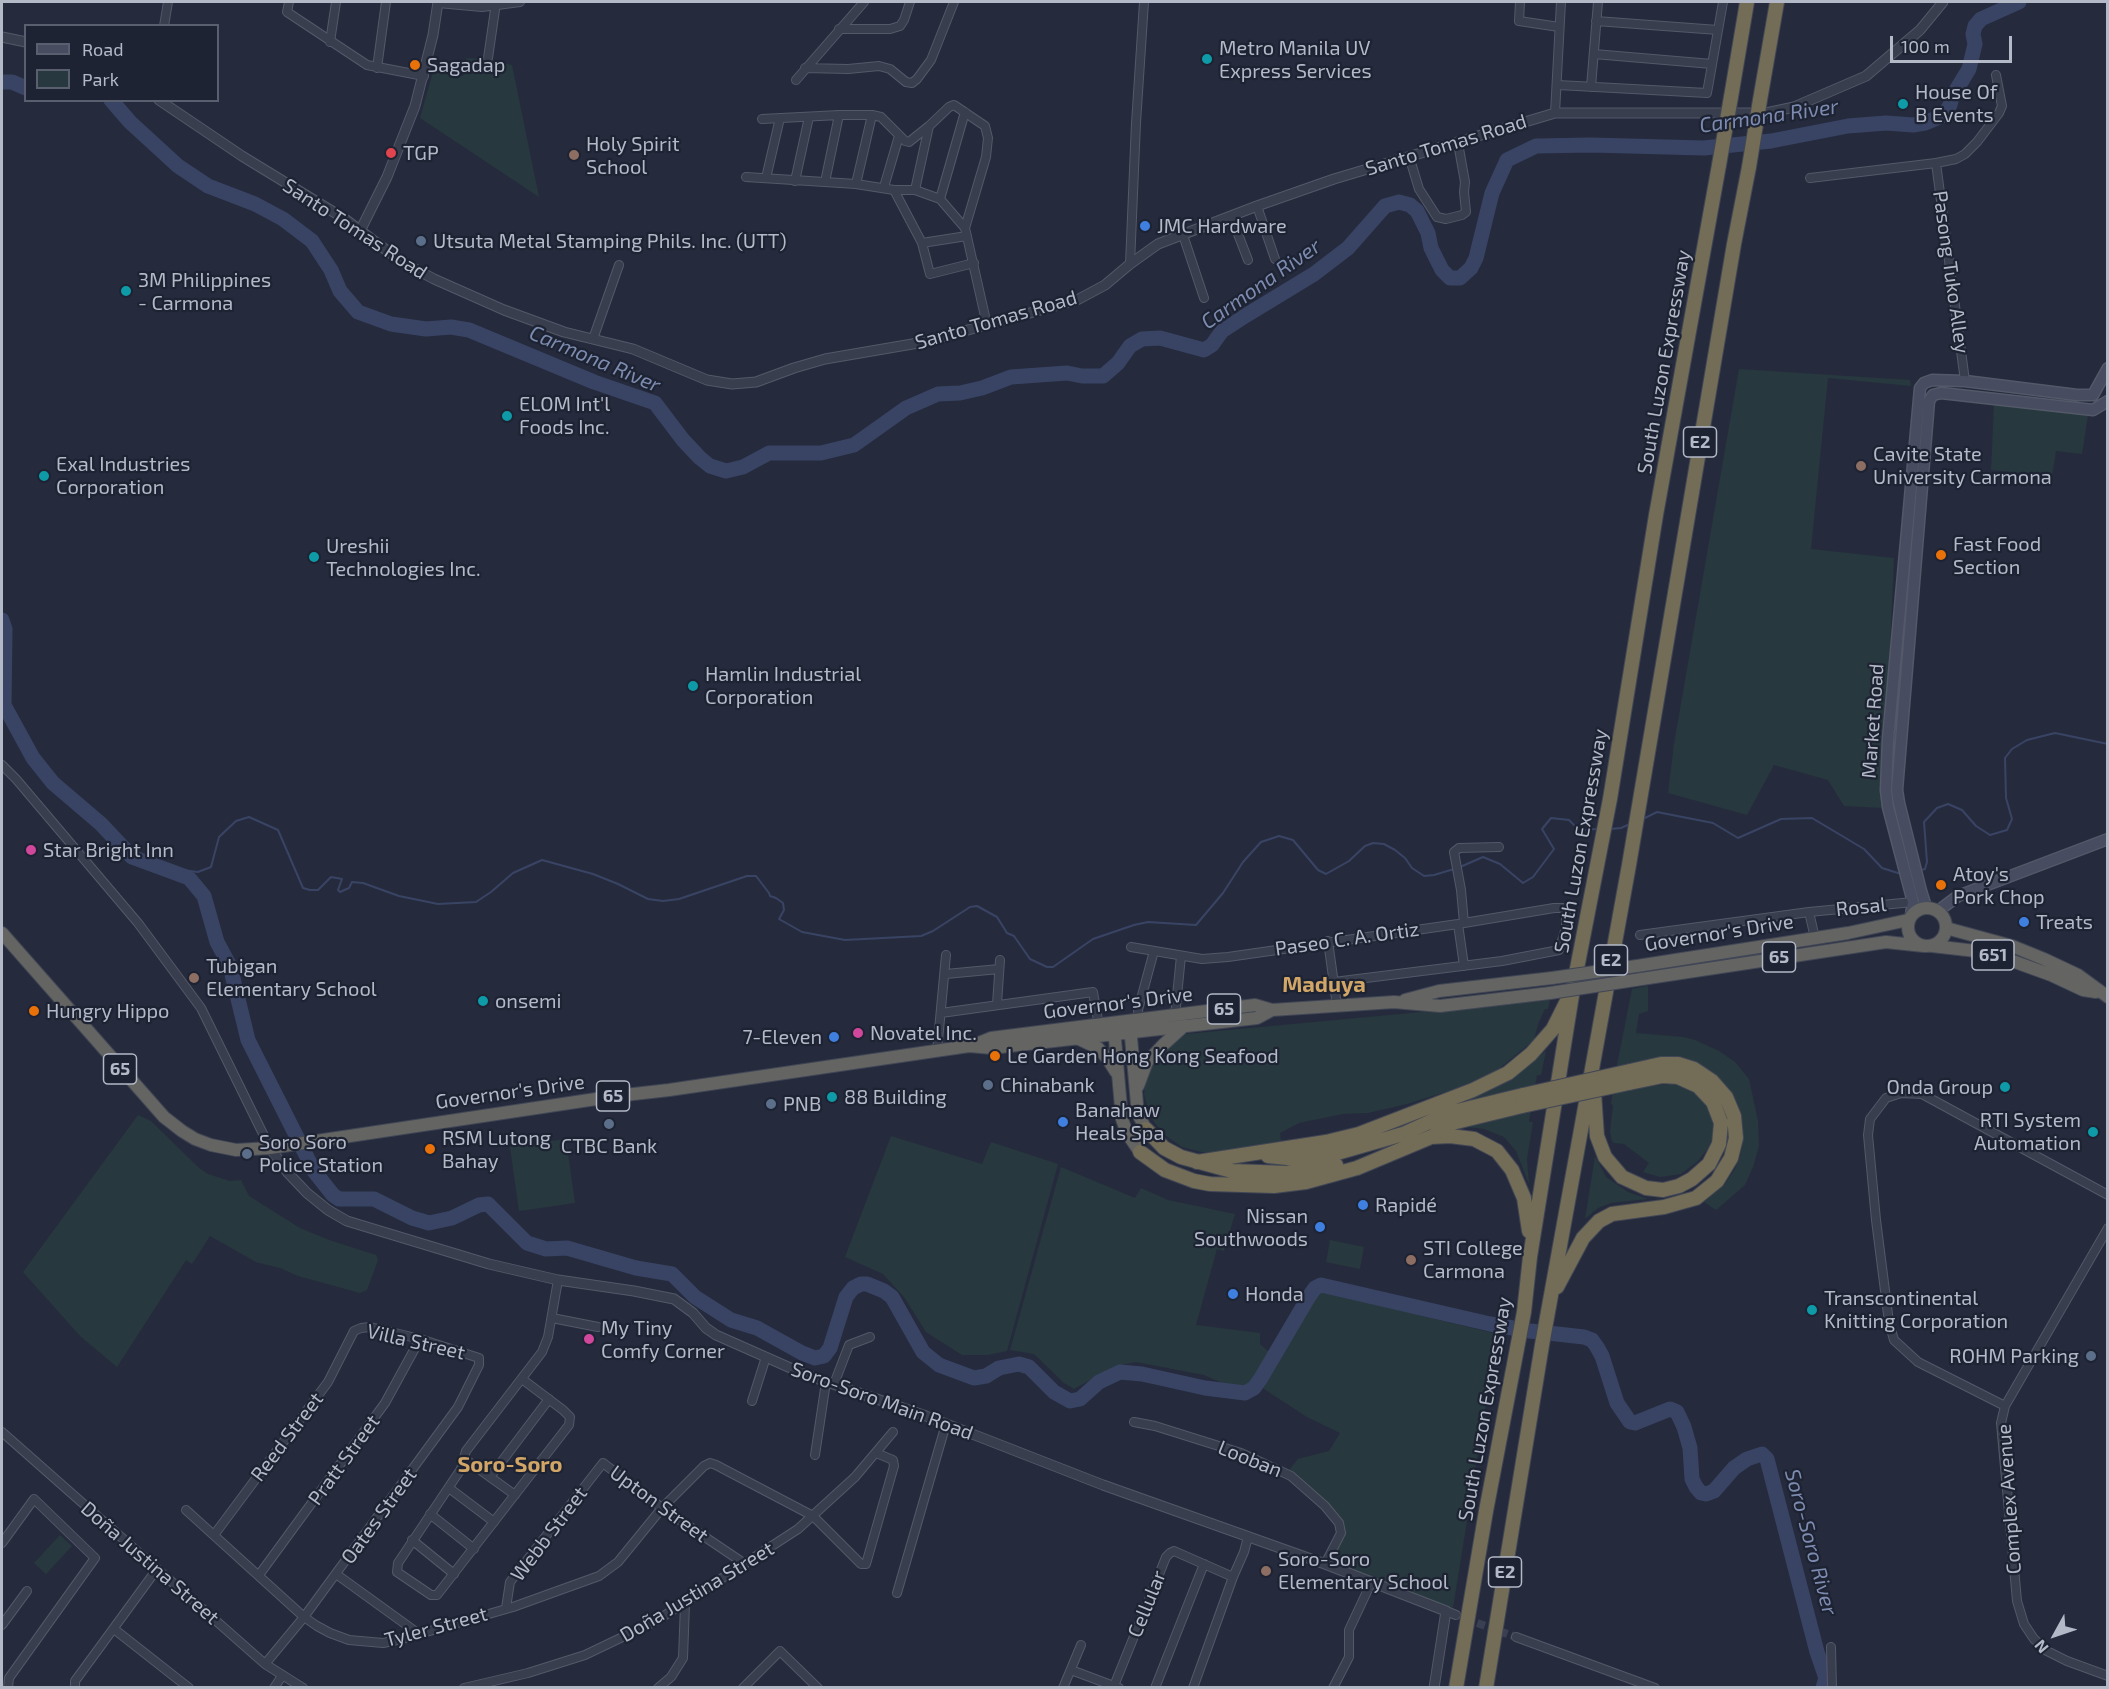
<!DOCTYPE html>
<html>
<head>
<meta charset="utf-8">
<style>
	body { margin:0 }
	#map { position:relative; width:2109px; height:1689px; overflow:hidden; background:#252b3d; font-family:"Exo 2",sans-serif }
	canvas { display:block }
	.frame { position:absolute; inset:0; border:3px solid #b4b9c8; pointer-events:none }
	.legend { position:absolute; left:24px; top:24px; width:195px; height:78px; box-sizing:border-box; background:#1d2332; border:2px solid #595f6e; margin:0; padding:8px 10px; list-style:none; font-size:18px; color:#b4b9c8 }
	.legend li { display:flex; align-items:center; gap:12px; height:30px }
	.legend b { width:30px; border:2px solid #595f6e }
	.north { position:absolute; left:2025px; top:1605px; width:60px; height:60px; -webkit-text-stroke:4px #1d2332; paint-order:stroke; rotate:230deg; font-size:16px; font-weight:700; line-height:24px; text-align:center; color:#b4b9c8 }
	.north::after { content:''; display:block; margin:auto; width:21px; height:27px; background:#b4b9c8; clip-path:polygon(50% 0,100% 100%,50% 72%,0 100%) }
	.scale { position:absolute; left:1890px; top:36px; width:122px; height:27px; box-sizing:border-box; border:3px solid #b4b9c8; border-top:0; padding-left:8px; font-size:18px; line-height:21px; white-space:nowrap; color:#b4b9c8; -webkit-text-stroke:4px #1d2332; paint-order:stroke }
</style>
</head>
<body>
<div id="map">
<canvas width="2109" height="1689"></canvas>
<div class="frame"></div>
<ul class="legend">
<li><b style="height:8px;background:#474c60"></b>Road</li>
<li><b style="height:16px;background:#27383e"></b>Park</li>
</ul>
<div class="north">N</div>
<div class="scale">100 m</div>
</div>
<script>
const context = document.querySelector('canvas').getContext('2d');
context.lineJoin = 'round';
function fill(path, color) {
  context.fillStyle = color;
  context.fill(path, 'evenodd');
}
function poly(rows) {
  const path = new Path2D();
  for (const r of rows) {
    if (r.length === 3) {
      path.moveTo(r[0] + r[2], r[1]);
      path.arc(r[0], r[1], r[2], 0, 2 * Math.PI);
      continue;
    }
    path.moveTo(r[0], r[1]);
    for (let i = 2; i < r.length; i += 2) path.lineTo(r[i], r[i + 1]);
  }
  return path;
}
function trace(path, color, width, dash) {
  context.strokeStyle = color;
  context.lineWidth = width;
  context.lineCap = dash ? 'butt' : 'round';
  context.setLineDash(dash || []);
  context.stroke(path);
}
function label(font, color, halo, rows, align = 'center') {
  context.font = font + ' "Exo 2",sans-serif';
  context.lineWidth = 4.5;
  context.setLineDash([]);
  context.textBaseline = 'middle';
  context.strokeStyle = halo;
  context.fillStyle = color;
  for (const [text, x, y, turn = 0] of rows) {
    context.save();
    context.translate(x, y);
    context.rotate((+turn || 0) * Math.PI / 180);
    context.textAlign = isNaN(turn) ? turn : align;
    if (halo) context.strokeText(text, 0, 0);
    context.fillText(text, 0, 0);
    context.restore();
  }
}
const green = poly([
	[466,58,493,60,512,65,539,197,420,118,433,72,463,76],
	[1739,369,1910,380,1911,386,1828,378,1811,549,1894,558,1883,808,1844,806,1828,780,1774,765,1747,815,1668,793,1674,744],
	[1994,405,2088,415,2082,454,2056,451,2052,476,1991,470],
	[1648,986,1648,1011,1639,1014,1636,1033,1683,1037,1695,1040,1719,1051,1735,1062,1749,1079,1758,1121,1759,1146,1753,1167,1745,1185,1716,1210,1704,1202,1725,1184,1735,1169,1741,1153,1743,1140,1739,1111,1729,1091,1713,1073,1698,1064,1616,1070,1632,989],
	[1550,1000,1548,1009,1545,1009,1538,1024,1534,1040,1496,1071,1458,1088,1407,1104,1368,1113,1343,1114,1299,1123,1280,1133,1281,1141,1227,1153,1202,1152,1182,1147,1162,1133,1150,1116,1144,1094,1146,1074,1168,1048,1186,1034],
	[1546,1051,1541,1075,1537,1075,1535,1087,1448,1104,1509,1079],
	[1669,1084,1677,1084,1692,1090,1708,1106,1714,1127,1710,1146,1697,1162,1681,1174,1660,1177,1643,1172,1649,1163,1624,1144,1614,1143,1612,1141,1610,1132,1613,1105,1611,1104,1613,1091],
	[1531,1109,1529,1122,1533,1122,1527,1159,1529,1184,1516,1151,1504,1137,1484,1129,1459,1126],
	[138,1115,151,1121,199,1168,208,1174,230,1181,241,1180,249,1196,300,1228,329,1240,376,1255,378,1260,367,1290,360,1293,298,1276,280,1268,256,1262,210,1236,192,1264,186,1260,117,1367,80,1336,23,1272],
	[891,1136,982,1164,991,1142,1058,1164,1007,1351,988,1355,962,1355,926,1332,904,1297,883,1274,845,1257],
	[566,1139,575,1203,519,1211,510,1147],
	[1595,1156,1606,1177,1628,1192,1648,1199,1611,1203,1598,1208,1585,1219],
	[1061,1167,1135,1198,1141,1188,1168,1200,1235,1214,1224,1251,1217,1249,1196,1325,1260,1333,1260,1344,1269,1352,1254,1379,1244,1387,1229,1386,1204,1375,1136,1362,1116,1366,1074,1389,1064,1383,1034,1354,1010,1350],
	[1330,1240,1364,1247,1360,1269,1326,1262],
	[1320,1291,1497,1334,1453,1608,1342,1569,1345,1560,1333,1554,1343,1532,1317,1497,1289,1470,1298,1459,1329,1451,1340,1433,1307,1417,1261,1387,1313,1300],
	[60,1535,72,1546,46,1574,34,1563]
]);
const stream = poly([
	[1641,820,1657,812,1713,823,1738,838,1781,819,1812,818,1864,849,1882,868,1901,874],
	[1610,829,1621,828,1630,824],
	[1460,867,1483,857,1500,864,1523,883,1533,877,1554,849,1542,829,1551,818,1569,820,1579,830,1598,829],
	[166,868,198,872,211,867,219,837,236,821,249,817,278,830,303,888,310,890,318,890,331,877,342,879,338,890,340,892,349,888,352,882,363,883,399,896,438,904,476,902,491,892,513,873,542,860,593,874,618,884,648,899,663,901,679,899,747,876,756,876,769,893,770,896,776,898,783,903,784,910,779,919,802,932,845,940,921,936,933,931,970,907,977,906,997,917,1007,933,1014,936,1030,959,1047,967,1053,967,1093,939,1134,925,1148,922,1196,925,1223,893,1243,862,1261,842,1279,836,1293,840,1318,870,1326,874,1349,861,1365,846,1373,843,1384,844,1395,850,1405,858,1412,868,1424,876,1434,875,1454,869],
	[1921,870,1925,869,1927,862,1924,822,1937,808,1948,804,1962,810,1976,826,1990,835,2007,830,2012,819,2006,798,2005,758,2012,749,2027,740,2055,733,2108,744]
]);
const river = poly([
	[2,82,12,82,26,88],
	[111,100,130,122,178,166,208,186,255,204,283,219,312,241,331,270,340,291,358,312,391,324,426,329,451,327,469,330,594,382,655,403,683,440,700,458,710,466,726,471,743,467,769,453,821,453,854,445,906,408,938,394,960,393,982,388,1011,377,1067,373,1082,376,1103,376,1118,363,1130,346,1142,339,1160,338,1204,350,1212,345,1222,331,1245,316,1314,274,1348,248,1385,206,1399,202,1410,205,1417,211,1428,233,1431,248,1442,270,1450,278,1460,278,1471,268,1476,258,1492,193,1507,160,1536,146,1591,145,1704,148,1771,141,1848,126,1886,123,1913,125,1925,123,1944,115,1950,105,1952,97,1969,69,1975,44,1973,34,1975,26,1981,19,2019,2],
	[2,620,5,629,4,705,33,758,53,783,101,824,132,857,189,878,204,896,217,942,230,966,248,1040,314,1171,333,1195,339,1199,374,1199,412,1218,429,1223,452,1218,479,1205,488,1204,527,1243,546,1249,567,1248,636,1268,672,1274,695,1297,731,1320,757,1328,802,1353,815,1358,824,1356,830,1348,846,1297,853,1288,861,1284,867,1284,884,1291,892,1297,923,1352,939,1365,974,1378,986,1376,999,1368,1019,1364,1029,1367,1054,1392,1070,1401,1080,1399,1099,1382,1120,1372,1142,1374,1205,1388,1245,1393,1254,1388,1261,1378,1308,1298,1315,1288,1321,1285,1490,1324,1530,1331,1584,1337,1592,1340,1597,1347,1602,1356,1617,1403,1630,1422,1635,1423,1670,1409,1677,1412,1684,1427,1690,1448,1692,1479,1696,1487,1701,1493,1706,1494,1714,1491,1734,1468,1747,1459,1762,1454,1767,1459,1817,1652,1826,1678,1823,1688]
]);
const minorTunnel = poly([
	[1466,1619,1516,1637]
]);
const minor = poly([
	[289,2,287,12,367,65,424,76],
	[1520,2,1519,21,1559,27],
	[438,3,482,7,520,2],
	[1596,21,1718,30],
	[164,26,168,2],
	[839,29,890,29,900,26,904,20,910,2],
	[330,42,336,2],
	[1594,54,1712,64],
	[488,58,496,3],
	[377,68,386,2],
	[805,68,848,69,879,66,890,69,906,82,912,83,917,79,931,60,954,2],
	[796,80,864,2],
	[1558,85,1707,93,1723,2],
	[1591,87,1598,2],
	[1555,113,1561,2],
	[762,119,839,115,872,115,881,117,905,141,909,142,929,126,949,107,954,105,985,126,988,138,986,157,965,228],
	[1409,156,1419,189,1437,217,1446,219,1462,215,1466,212,1464,192,1465,182,1458,143],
	[1936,163,1956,159,1965,154,1977,142,1999,113,2002,106,1996,75],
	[746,177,856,184,894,190,915,190,940,199,965,228,987,325],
	[766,178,780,118],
	[1810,178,1936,163,1965,381],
	[795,181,809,117],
	[825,182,839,115],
	[856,184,872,115],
	[884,187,899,136],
	[894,190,922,243,930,274,974,263],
	[915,190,929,126],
	[940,199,965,112],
	[1257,206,1275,259],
	[1231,216,1248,260],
	[1183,235,1204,298],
	[922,243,967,236],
	[1130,264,1136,123,1144,2],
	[593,339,619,265],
	[2,765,16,779,138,923,201,1008,270,1148],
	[1809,912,1913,902],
	[1464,923,1461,890,1454,852,1459,848,1499,847],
	[1458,924,1464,966],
	[1640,935,1809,912,1815,938],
	[1328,941,1337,1006],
	[1131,947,1202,959,1228,957,1458,924,1554,908,1563,908,1566,911,1566,928,1559,950,1502,961,1334,982],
	[946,974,999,969],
	[997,1004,1000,960],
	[941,1013,1093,992,1099,1026],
	[1175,1016,1181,956],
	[1139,1020,1138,1010,1154,951],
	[937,1051,946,955],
	[2108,1228,2005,1406,2001,1423,2017,1601,2024,1624,2034,1639,2047,1651,2067,1661,2108,1676],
	[552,1318,598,1327],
	[522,1379,563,1410,570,1417,569,1425,437,1595,431,1595,397,1572,398,1563,461,1469,466,1451,542,1352,548,1337,558,1280],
	[834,1384,849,1345,870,1337],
	[752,1401,766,1357],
	[2005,1406,1918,1362,1894,1340,1889,1322,1876,1220,1868,1135,1870,1119,1886,1098,1901,1093,1922,1094,2108,1195],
	[1134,1422,1155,1426,1241,1453,1291,1476,1325,1506,1339,1523,1341,1533,1325,1564],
	[2,1432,265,1664,303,1688],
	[815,1455,826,1382],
	[465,1459,515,1495],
	[490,1477,549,1399],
	[449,1488,494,1522],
	[186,1510,304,1617,317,1626,330,1633,349,1640,383,1643,402,1639,513,1607,599,1576,618,1562,662,1508,704,1466,710,1463,716,1465,813,1516,861,1564,866,1564,894,1466,893,1460,876,1453],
	[430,1514,474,1549],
	[214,1535,328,1382,354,1331,361,1328,370,1327,420,1339,479,1358,479,1365,458,1407,304,1617,265,1664],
	[412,1540,454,1574],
	[2,1543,34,1499,95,1558,9,1678,8,1688],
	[336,1574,419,1634],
	[259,1575,385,1403,420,1339],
	[897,1593,946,1424],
	[506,1608,510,1582,603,1463,662,1508,745,1564],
	[1446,1611,1456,1615],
	[2,1625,27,1591],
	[114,1629,189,1688],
	[1516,1637,1655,1688],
	[1831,1647,1832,1688],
	[1071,1670,1119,1688],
	[1114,1686,1166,1557,1170,1553,1174,1551,1233,1577],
	[75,1688,75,1681,157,1569],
	[274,1688,282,1676],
	[464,1688,528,1673,585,1655,656,1621,798,1529,855,1477,893,1432],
	[658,1688,671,1677,683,1658,685,1604],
	[743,1688,780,1651,818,1688],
	[1063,1688,1081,1645],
	[1155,1688,1204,1564],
	[1193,1688,1233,1577,1244,1552,1248,1537],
	[1333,1688,1349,1657,1349,1630,1371,1583]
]);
const tertiary = poly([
	[2,37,26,42],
	[159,100,242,156,345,219,402,262,434,279,504,310,564,332,633,349,707,380,732,384,756,382,794,368,825,359,924,342,1077,300,1105,285,1130,264,1158,244,1257,206,1334,179,1555,113,1766,113,1794,107,1866,76,1920,30,1943,2],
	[360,231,387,177,415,106,433,35,438,2],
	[270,1148,288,1173,307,1193,328,1210,347,1221,489,1264,558,1280,634,1291,674,1299,693,1313,706,1328,716,1335,804,1374,926,1416,1103,1485,1325,1564,1446,1611,1434,1688]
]);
const secondary = poly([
	[1926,907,1921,891,1899,803,1897,790,1929,401,1933,395,1941,393,2093,410,2108,401],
	[1938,911,1958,896,2108,839],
	[1911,915,1913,902,1888,807,1886,790,1888,739,1920,388,1924,383,1932,380,1965,381,2077,395,2093,395,2108,368]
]);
const trunk = poly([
	[1927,927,19],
	[1946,928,2012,946,2044,959,2078,975,2108,997],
	[2,933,164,1117,182,1131,195,1139,211,1145,236,1150,270,1148,616,1096,669,1090,969,1046,992,1048,1257,1018,1272,1010],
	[1932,946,1976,951,2004,958,2051,975,2083,990,2096,992],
	[1637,966,1848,933,1908,920],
	[1635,980,1886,942,1924,946],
	[1405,1000,1439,991,1552,978],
	[1130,1026,1137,1104,1140,1118,1146,1129],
	[1114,1028,1122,1119,1127,1133,1140,1152],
	[1079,1039,1098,1048,1107,1058,1116,1072],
	[974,1045,991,1038,1255,1005,1272,1010,1394,1002,1440,1006,1550,993],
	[1138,1086,1147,1062,1163,1045,1184,1026]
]);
const motorway = poly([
	[1731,97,1747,2],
	[1760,100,1777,2],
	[1594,1092,1597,1136,1605,1157,1622,1177,1646,1188,1663,1190,1679,1186,1692,1179,1709,1164,1719,1144,1721,1123,1713,1102,1698,1086,1678,1077,1663,1076,1629,1083],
	[1146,1129,1164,1148,1181,1157,1232,1171,1287,1173,1336,1165],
	[1433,1136,1452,1123,1522,1106],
	[1140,1152,1165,1170,1194,1181,1210,1184,1274,1186,1306,1182,1357,1168,1431,1137,1450,1136,1474,1139,1497,1151,1512,1170,1524,1198,1529,1231],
	[1268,1156,1297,1159,1330,1155,1403,1134,1449,1113,1523,1095],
	[1197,1162,1326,1142,1359,1134,1473,1090,1508,1073,1531,1054,1553,1029,1568,999],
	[1557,1287,1583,1238,1599,1221,1612,1214,1664,1207,1696,1198,1717,1181,1731,1158,1736,1138,1734,1116,1726,1097,1712,1081,1694,1069,1678,1064,1661,1064,1630,1071],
	[1456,1688,1486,1511,1524,1312,1530,1257,1573,989,1610,799,1656,515,1719,165],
	[1486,1688,1542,1345,1629,865,1734,244,1749,167]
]);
const trunkBridge = poly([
	[1552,978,1637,966],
	[1550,993,1635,980]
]);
const motorwayBridge = poly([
	[1719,165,1731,97],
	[1749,167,1760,100],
	[1523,1095,1630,1071],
	[1522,1106,1629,1083]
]);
const markers = [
	[1207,59,6,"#0f9aa8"],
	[415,65,6,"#e8710a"],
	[1903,104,6,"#0f9aa8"],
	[391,153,6,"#e0444e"],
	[574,155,6,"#8d6e63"],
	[1145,226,6,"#3f7fe0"],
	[421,241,6,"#5c6f8a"],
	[126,291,6,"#0f9aa8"],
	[507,416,6,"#0f9aa8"],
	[1861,466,6,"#8d6e63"],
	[44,476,6,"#0f9aa8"],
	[1941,555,6,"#e8710a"],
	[314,557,6,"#0f9aa8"],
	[693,686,6,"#0f9aa8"],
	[31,850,6,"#d1479c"],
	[1941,885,6,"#e8710a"],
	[2024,922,6,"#3f7fe0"],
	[194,978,6,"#8d6e63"],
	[483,1001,6,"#0f9aa8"],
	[34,1011,6,"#e8710a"],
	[858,1033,6,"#d1479c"],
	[834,1037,6,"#3f7fe0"],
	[995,1056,6,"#e8710a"],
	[988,1085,6,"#5c6f8a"],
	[2005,1087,6,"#0f9aa8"],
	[832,1097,6,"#0f9aa8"],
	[771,1104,6,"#5c6f8a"],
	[1063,1122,6,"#3f7fe0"],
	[609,1124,6,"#5c6f8a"],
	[2093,1132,6,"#0f9aa8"],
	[430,1149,6,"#e8710a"],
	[247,1154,6,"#5c6f8a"],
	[1363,1205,6,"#3f7fe0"],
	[1320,1227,6,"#3f7fe0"],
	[1411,1260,6,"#8d6e63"],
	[1233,1294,6,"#3f7fe0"],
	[1812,1310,6,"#0f9aa8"],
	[589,1339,6,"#d1479c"],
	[2091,1356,6,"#5c6f8a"],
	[1266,1571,6,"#8d6e63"]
];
const shields = [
	[1700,442,33],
	[1993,955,42],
	[1779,957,33],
	[1611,960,33],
	[1224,1009,33],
	[120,1069,33],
	[613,1096,33],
	[1505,1572,33]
];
const shieldNames = [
	["E2",1700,442],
	["651",1993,955],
	["65",1779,957],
	["E2",1611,960],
	["65",1224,1009],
	["65",120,1069],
	["65",613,1096],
	["E2",1505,1572]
];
const poiNames = [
	["Metro Manila UV",1219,48],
	["Express Services",1219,71],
	["Sagadap",427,65],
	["House Of",1915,92],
	["B Events",1915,115],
	["Holy Spirit",586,144],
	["School",586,167],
	["TGP",403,153],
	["JMC Hardware",1157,226],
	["Utsuta Metal Stamping Phils. Inc. (UTT)",433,241],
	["3M Philippines",138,280],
	["- Carmona",138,303],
	["ELOM Int'l",519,404],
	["Foods Inc.",519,427],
	["Cavite State",1873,454],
	["University Carmona",1873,477],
	["Exal Industries",56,464],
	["Corporation",56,487],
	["Fast Food",1953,544],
	["Section",1953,567],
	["Ureshii",326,546],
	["Technologies Inc.",326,569],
	["Hamlin Industrial",705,674],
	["Corporation",705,697],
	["Star Bright Inn",43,850],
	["Atoy's",1953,874],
	["Pork Chop",1953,897],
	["Treats",2036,922],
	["Tubigan",206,966],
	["Elementary School",206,989],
	["onsemi",495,1001],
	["Hungry Hippo",46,1011],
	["Novatel Inc.",870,1033],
	["7-Eleven",822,1037,"right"],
	["Le Garden Hong Kong Seafood",1007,1056],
	["Chinabank",1000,1085],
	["Onda Group",1993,1087,"right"],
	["88 Building",844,1097],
	["PNB",783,1104],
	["Banahaw",1075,1110],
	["Heals Spa",1075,1133],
	["RTI System",2081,1120,"right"],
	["Automation",2081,1143,"right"],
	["RSM Lutong",442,1138],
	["Bahay",442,1161],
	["Soro Soro",259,1142],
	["Police Station",259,1165],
	["CTBC Bank",609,1146,"center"],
	["Rapidé",1375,1205],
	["Nissan",1308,1216,"right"],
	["Southwoods",1308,1239,"right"],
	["STI College",1423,1248],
	["Carmona",1423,1271],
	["Honda",1245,1294],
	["Transcontinental",1824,1298],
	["Knitting Corporation",1824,1321],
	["My Tiny",601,1328],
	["Comfy Corner",601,1351],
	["ROHM Parking",2079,1356,"right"],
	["Soro-Soro",1278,1559],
	["Elementary School",1278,1582]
];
const streetNames = [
	["Santo Tomas Road",1446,145,-17],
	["Santo Tomas Road",355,229,33],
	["Pasong Tuko Alley",1951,272,82],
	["Santo Tomas Road",996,320,-16],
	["South Luzon Expressway",1664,362,-80],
	["Market Road",1873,721,-86],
	["South Luzon Expressway",1581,841,-80],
	["Rosal",1861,907,-6],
	["Governor's Drive",1719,933,-9],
	["Paseo C. A. Ortiz",1347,939,-8],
	["Governor's Drive",1118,1003,-7],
	["Governor's Drive",510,1092,-8],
	["Villa Street",416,1342,13],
	["Soro-Soro Main Road",882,1401,20],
	["South Luzon Expressway",1485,1409,-80],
	["Reed Street",287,1437,-53],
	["Looban",1250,1459,22],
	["Pratt Street",344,1460,-54],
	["Complex Avenue",2009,1499,-94],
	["Upton Street",659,1504,36],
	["Oates Street",379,1516,-54],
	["Webb Street",549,1534,-53],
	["Doña Justina Street",150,1563,41],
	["Doña Justina Street",697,1592,-31],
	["Cellular",1147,1604,-68],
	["Tyler Street",436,1627,-15]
];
const waterNames = [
	["Carmona River",1769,116,-8],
	["Carmona River",1261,284,-35],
	["Carmona River",595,359,23],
	["Soro-Soro River",1811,1542,75]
];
const quarterNames = [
	["Maduya",1324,985],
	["Soro-Soro",510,1465]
];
fill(green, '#27383e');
trace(stream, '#394464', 2);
trace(river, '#394464', 15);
trace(minorTunnel, '#3a4052', 8, [8, 4]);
trace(minor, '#535968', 10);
trace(tertiary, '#535968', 11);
trace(secondary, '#535968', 13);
trace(trunk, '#404655', 14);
trace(motorway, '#404655', 16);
trace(minor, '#383e4d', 8);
trace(tertiary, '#383e4d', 9);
trace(secondary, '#474c60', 10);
trace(trunk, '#646462', 12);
trace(motorway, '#736c56', 14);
trace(trunkBridge, '#404655', 14, []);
trace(motorwayBridge, '#404655', 16, []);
trace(trunkBridge, '#646462', 12);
trace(motorwayBridge, '#736c56', 14);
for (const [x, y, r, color] of markers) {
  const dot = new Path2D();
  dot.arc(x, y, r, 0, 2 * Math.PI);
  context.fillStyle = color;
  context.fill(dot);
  trace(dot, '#1d2332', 2);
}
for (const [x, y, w] of shields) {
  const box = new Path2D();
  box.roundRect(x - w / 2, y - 15, w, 30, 4.5);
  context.fillStyle = '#1d2332';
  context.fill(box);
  trace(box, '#b4b9c8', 1.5);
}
label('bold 18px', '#b4b9c8', null, shieldNames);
label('20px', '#b4b9c8', '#1d2332', poiNames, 'left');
label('20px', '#b4b9c8', '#1d2332', streetNames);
label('italic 21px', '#7c8baf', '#1d2332', waterNames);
label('bold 22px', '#d2a666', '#1d2332', quarterNames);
</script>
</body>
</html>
